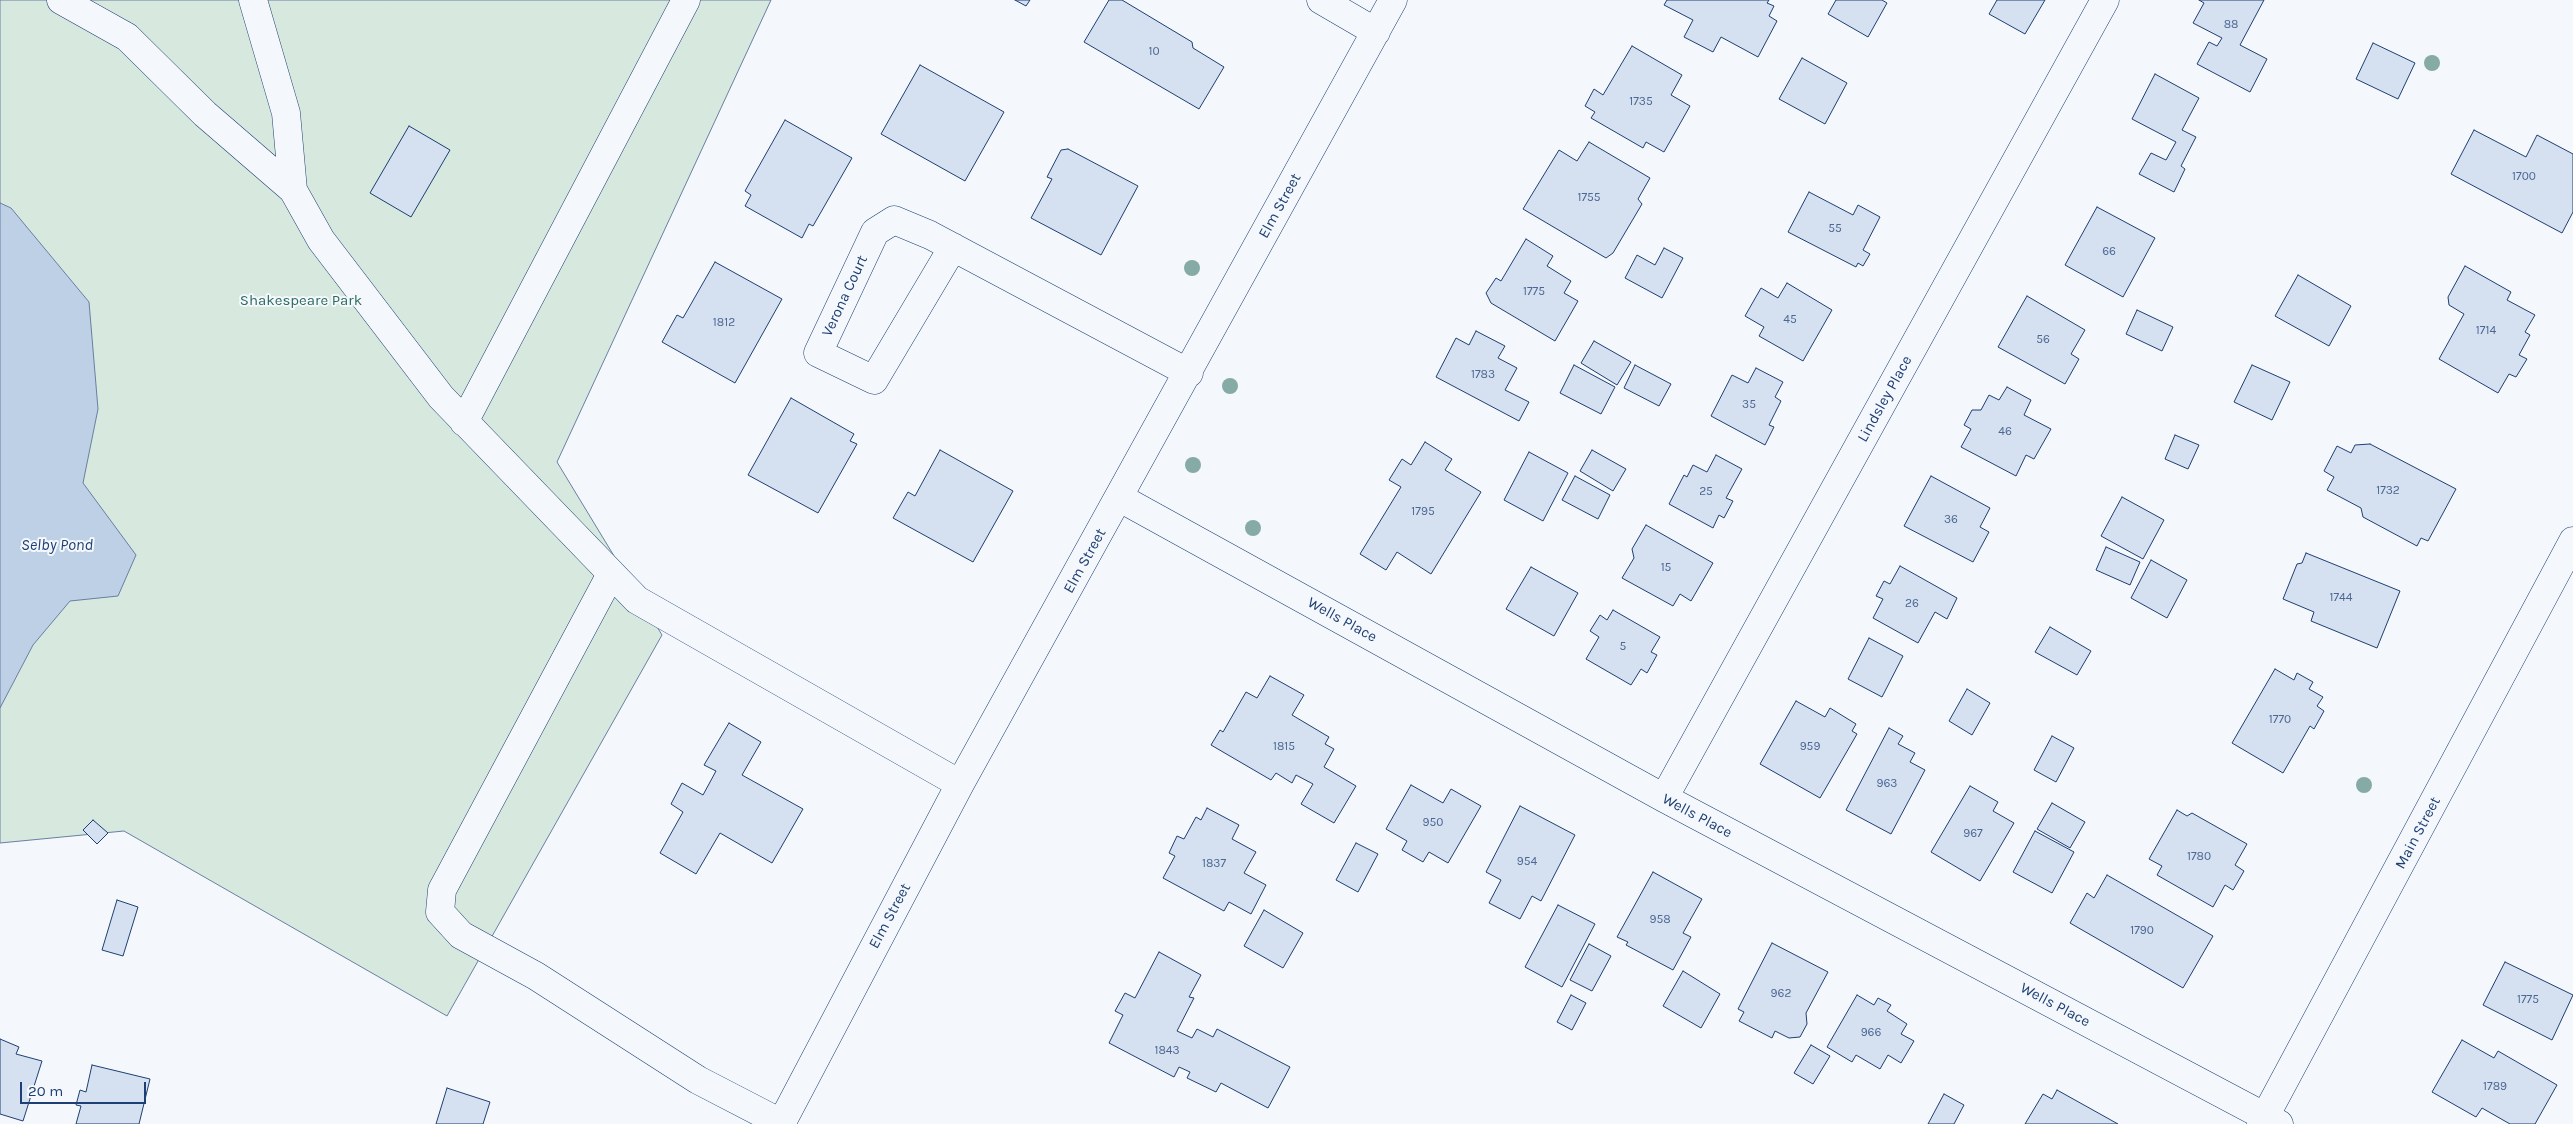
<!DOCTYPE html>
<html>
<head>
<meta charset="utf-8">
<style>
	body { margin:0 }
	#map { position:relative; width:2573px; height:1124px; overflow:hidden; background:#f4f7fb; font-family:Karla,sans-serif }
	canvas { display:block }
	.scale { position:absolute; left:20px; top:1082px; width:126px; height:22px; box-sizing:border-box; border:2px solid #1d3f73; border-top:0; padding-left:6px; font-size:15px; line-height:18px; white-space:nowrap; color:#1d3f73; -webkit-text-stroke:4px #f4f7fb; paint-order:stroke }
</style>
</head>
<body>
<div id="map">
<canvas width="2573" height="1124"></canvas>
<div class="scale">20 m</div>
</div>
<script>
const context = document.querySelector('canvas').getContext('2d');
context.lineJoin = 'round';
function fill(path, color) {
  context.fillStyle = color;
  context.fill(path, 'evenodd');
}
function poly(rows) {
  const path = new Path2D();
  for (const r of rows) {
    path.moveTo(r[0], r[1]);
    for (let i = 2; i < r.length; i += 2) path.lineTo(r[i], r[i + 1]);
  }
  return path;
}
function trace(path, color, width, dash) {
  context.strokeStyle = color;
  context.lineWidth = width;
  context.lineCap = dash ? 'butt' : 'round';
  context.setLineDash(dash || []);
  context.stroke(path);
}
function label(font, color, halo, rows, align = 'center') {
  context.font = font + ' Karla,sans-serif';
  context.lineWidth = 4;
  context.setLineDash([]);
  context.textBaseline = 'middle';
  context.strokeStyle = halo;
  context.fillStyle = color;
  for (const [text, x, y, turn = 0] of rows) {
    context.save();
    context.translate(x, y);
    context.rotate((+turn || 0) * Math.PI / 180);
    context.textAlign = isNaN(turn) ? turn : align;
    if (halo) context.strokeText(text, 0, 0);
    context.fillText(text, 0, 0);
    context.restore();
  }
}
const green = poly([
	[0,0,771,0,557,462,662,635,447,1016,124,831,0,843,0,0]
]);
const water = poly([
	[0,203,11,208,89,302,98,409,83,483,136,555,118,596,70,601,33,645,0,708,0,203]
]);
const building = poly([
	[1015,0,1030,0,1026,6,1015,0],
	[1109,0,1122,0,1192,42,1193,48,1224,67,1199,109,1084,42,1109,0],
	[1667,0,1769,0,1767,3,1774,6,1769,16,1777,21,1758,57,1721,37,1713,52,1684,37,1693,20,1664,5,1667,0],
	[1836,0,1882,0,1887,3,1868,37,1828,14,1836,0],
	[1997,0,2045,0,2025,34,1989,14,1997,0],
	[2199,0,2264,0,2240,45,2267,59,2250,92,2197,64,2209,42,2217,46,2222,38,2193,23,2204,3,2199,0],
	[2373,43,2415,63,2398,99,2356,79,2373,43],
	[1632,46,1682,75,1671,95,1690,106,1664,152,1646,142,1643,148,1591,118,1595,112,1585,106,1594,89,1603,95,1632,46],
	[1802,58,1847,83,1825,124,1779,99,1802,58],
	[920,65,1004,112,965,181,881,134,920,65],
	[2155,74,2199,98,2182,130,2196,137,2181,166,2185,169,2174,192,2139,174,2151,153,2166,160,2176,142,2132,119,2155,74],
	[785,120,852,158,813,226,809,224,802,238,745,206,751,195,745,191,785,120],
	[409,126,450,150,411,217,370,193,409,126],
	[2474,130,2526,157,2537,135,2573,154,2573,212,2562,233,2451,174,2474,130],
	[1589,142,1650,178,1638,199,1642,204,1613,253,1606,258,1523,209,1559,150,1577,161,1589,142],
	[1068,149,1138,186,1101,255,1031,218,1052,179,1047,177,1061,150,1068,149],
	[1809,192,1853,215,1858,205,1880,217,1863,250,1870,254,1863,266,1858,263,1856,267,1788,232,1809,192],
	[2097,207,2155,238,2123,297,2065,265,2097,207],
	[1526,239,1553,256,1547,266,1571,281,1564,293,1578,301,1555,341,1491,303,1486,293,1496,278,1501,281,1526,239],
	[1664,248,1683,258,1662,298,1625,278,1637,255,1655,265,1664,248],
	[715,262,782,299,735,383,662,342,677,315,683,318,715,262],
	[2465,266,2511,292,2507,300,2535,315,2525,332,2530,335,2519,355,2527,359,2516,377,2509,374,2498,393,2439,359,2464,314,2449,305,2448,297,2465,266],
	[2298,275,2351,306,2329,346,2275,316,2298,275],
	[1787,283,1832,310,1803,361,1759,336,1764,327,1745,316,1761,288,1778,298,1787,283],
	[2027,296,2085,330,2071,354,2079,359,2065,384,1998,347,2027,296],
	[2137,310,2173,327,2162,351,2126,334,2137,310],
	[1476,331,1505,346,1498,358,1517,368,1505,390,1529,402,1519,421,1436,377,1456,338,1469,345,1476,331],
	[1594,341,1631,362,1617,385,1581,363,1594,341],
	[1574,365,1615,387,1601,414,1560,393,1574,365],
	[1635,365,1671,384,1659,406,1624,388,1635,365],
	[2252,365,2290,382,2272,420,2234,402,2252,365],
	[1756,368,1783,382,1775,397,1781,401,1769,425,1774,427,1765,445,1711,416,1732,375,1748,383,1756,368],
	[2007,387,2031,400,2024,415,2051,429,2034,459,2026,455,2016,476,1961,447,1971,429,1964,425,1972,410,1981,410,1989,395,1999,400,2007,387],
	[791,398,854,434,850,441,857,444,818,513,748,475,791,398],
	[2175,435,2199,445,2188,469,2165,459,2175,435],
	[1425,442,1452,459,1445,470,1481,492,1431,574,1397,552,1386,570,1360,554,1401,487,1389,480,1402,459,1411,465,1425,442],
	[2370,444,2456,489,2428,541,2421,538,2417,546,2363,517,2361,508,2327,490,2334,477,2324,471,2337,446,2351,453,2355,445,2370,444],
	[940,450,1013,491,973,562,893,518,908,492,915,496,940,450],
	[1592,450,1626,469,1613,491,1580,471,1592,450],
	[1529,452,1568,473,1543,521,1504,500,1529,452],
	[1716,455,1742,469,1726,498,1733,501,1724,518,1719,515,1713,528,1669,504,1684,475,1687,477,1693,465,1707,472,1716,455],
	[1575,476,1610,495,1598,519,1562,500,1575,476],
	[1931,476,1990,508,1980,527,1989,532,1973,562,1904,526,1931,476],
	[2122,497,2164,520,2143,559,2101,536,2122,497],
	[1646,525,1713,563,1691,601,1680,594,1673,606,1622,578,1634,558,1632,549,1646,525],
	[2106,547,2140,562,2130,585,2096,570,2106,547],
	[2306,553,2400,591,2377,648,2311,621,2314,612,2283,599,2297,564,2302,563,2306,553],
	[2151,560,2187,580,2167,618,2131,598,2151,560],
	[1900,566,1957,598,1947,619,1935,612,1918,643,1873,618,1883,599,1876,596,1884,581,1890,584,1900,566],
	[1531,567,1578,593,1554,636,1506,609,1531,567],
	[1613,610,1660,637,1651,652,1657,655,1647,673,1641,669,1631,685,1586,659,1599,637,1590,631,1600,615,1607,620,1613,610],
	[2050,627,2091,651,2077,675,2035,652,2050,627],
	[1869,638,1903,656,1882,697,1848,679,1869,638],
	[2275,669,2294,680,2297,673,2313,682,2309,689,2323,697,2317,706,2324,711,2314,729,2310,726,2283,773,2232,743,2275,669],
	[1270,676,1304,695,1292,715,1329,737,1325,744,1334,749,1324,767,1356,786,1334,823,1301,804,1313,784,1296,775,1292,783,1276,773,1271,780,1211,745,1220,730,1223,732,1246,692,1257,698,1270,676],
	[1967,689,1990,703,1972,735,1949,721,1967,689],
	[1796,701,1825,717,1830,708,1856,724,1852,731,1857,734,1820,798,1760,764,1796,701],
	[729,723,761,742,742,775,803,809,772,863,720,833,696,874,660,853,683,812,671,804,682,783,703,795,716,771,704,765,729,723],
	[1889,728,1903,736,1898,744,1915,753,1910,762,1925,770,1891,834,1846,810,1889,728],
	[2052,736,2074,748,2056,782,2034,770,2052,736],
	[1411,785,1443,803,1451,789,1481,806,1448,863,1429,852,1423,862,1402,850,1407,841,1386,829,1411,785],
	[1970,786,1998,802,1993,811,2014,823,1980,881,1931,852,1970,786],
	[2052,803,2085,822,2070,848,2037,829,2052,803],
	[1520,806,1575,835,1541,901,1532,896,1520,919,1489,903,1501,880,1486,872,1520,806],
	[1207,808,1239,825,1232,839,1256,852,1244,873,1266,885,1251,914,1229,902,1224,911,1163,878,1175,856,1169,853,1177,836,1184,839,1196,817,1201,820,1207,808],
	[2177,810,2187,816,2192,813,2247,844,2235,865,2244,871,2233,890,2225,885,2213,907,2157,875,2162,866,2149,859,2177,810],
	[93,820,108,833,97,844,83,830,93,820],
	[2035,831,2074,852,2052,893,2013,872,2035,831],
	[1356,843,1378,854,1358,892,1336,880,1356,843],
	[1653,872,1702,899,1683,933,1691,937,1673,970,1626,945,1628,942,1617,937,1653,872],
	[2107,875,2213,936,2183,988,2070,923,2087,893,2094,898,2107,875],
	[117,900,138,907,123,956,102,950,117,900],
	[1558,905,1595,924,1562,987,1525,967,1558,905],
	[1264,910,1303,933,1283,968,1244,946,1264,910],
	[1772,943,1828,972,1806,1013,1807,1024,1800,1037,1789,1038,1775,1031,1772,1038,1739,1021,1744,1012,1738,1009,1772,943],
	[1589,944,1611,956,1592,991,1570,980,1589,944],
	[1159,952,1201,975,1189,997,1194,998,1177,1031,1192,1038,1197,1029,1213,1037,1217,1029,1290,1067,1268,1108,1221,1083,1216,1092,1187,1078,1190,1072,1179,1067,1174,1077,1109,1043,1123,1015,1115,1011,1125,993,1135,998,1159,952],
	[2505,962,2573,995,2552,1040,2483,1005,2505,962],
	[1683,971,1720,994,1701,1028,1663,1006,1683,971],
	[1571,995,1586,1003,1572,1030,1557,1022,1571,995],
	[1857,995,1874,1005,1878,998,1891,1005,1887,1011,1907,1024,1901,1034,1914,1041,1901,1063,1888,1055,1880,1069,1856,1055,1852,1062,1827,1047,1857,995],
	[0,1039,19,1047,16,1054,42,1061,23,1121,0,1114,0,1039],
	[2462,1040,2494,1058,2498,1051,2557,1085,2535,1124,2510,1124,2482,1108,2476,1117,2432,1092,2462,1040],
	[1811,1045,1830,1056,1813,1084,1794,1073,1811,1045],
	[92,1065,150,1079,139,1124,76,1124,81,1106,76,1105,80,1090,86,1092,92,1065],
	[447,1088,490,1102,483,1124,436,1124,447,1088],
	[2057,1090,2118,1124,2025,1124,2043,1094,2052,1099,2057,1090],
	[1944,1094,1964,1105,1954,1124,1928,1124,1944,1094]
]);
const minor = poly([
	[61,0,127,37,205,114,293,190,286,113,253,0],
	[1321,0,1376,32],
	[293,190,321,240,441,397,637,600,960,784],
	[953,247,874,380,818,353,875,232,894,220,930,235,1189,373],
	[464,422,686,0],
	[1120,498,1664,798,2279,1124],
	[611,574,442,890,440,912,461,935,536,976,698,1080,781,1123],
	[1664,798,2105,0],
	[781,1124,960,784,1393,0]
]);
const major = poly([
	[2261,1124,2573,541]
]);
const trees = [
	[2432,63],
	[1192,268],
	[1230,386],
	[1193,465],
	[1253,528],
	[2364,785]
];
const numberNames = [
	["88",2231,25],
	["10",1154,52],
	["1735",1641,102],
	["1700",2524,177],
	["1755",1589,198],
	["55",1835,229],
	["66",2109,252],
	["1775",1534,292],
	["45",1790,320],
	["1812",724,323],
	["1714",2486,331],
	["56",2043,340],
	["1783",1483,375],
	["35",1749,405],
	["46",2005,432],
	["1732",2388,491],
	["25",1706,492],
	["1795",1423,512],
	["36",1951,520],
	["15",1666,568],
	["1744",2341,598],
	["26",1912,604],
	["5",1623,647],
	["1770",2280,720],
	["1815",1284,747],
	["959",1810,747],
	["963",1887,784],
	["950",1433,823],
	["967",1973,834],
	["1780",2199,857],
	["954",1527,862],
	["1837",1214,864],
	["958",1660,920],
	["1790",2142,931],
	["962",1781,994],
	["1775",2528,1000],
	["966",1871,1033],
	["1843",1167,1051],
	["1789",2495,1087]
];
const streetNames = [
	["Elm Street",1280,206,-61],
	["Verona Court",845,296,-65],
	["Lindsley Place",1885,399,-61],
	["Elm Street",1085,561,-61],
	["Wells Place",1342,620,29],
	["Wells Place",1697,816,28],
	["Main Street",2418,833,-62],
	["Elm Street",890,916,-62],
	["Wells Place",2055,1005,28]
];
const parkNames = [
	["Shakespeare Park",301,301]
];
const waterNames = [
	["Selby Pond",57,545]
];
fill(green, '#d7e8df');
trace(green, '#687fa3', 1);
fill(water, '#bed0e5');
trace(water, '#687fa3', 1);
fill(building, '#d5e0f0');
trace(building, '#1d3f73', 1);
trace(minor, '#1d3f73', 29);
trace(major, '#1d3f73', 29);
trace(minor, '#f4f7fb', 28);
trace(major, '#f4f7fb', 28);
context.fillStyle = '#86aba6';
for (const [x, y] of trees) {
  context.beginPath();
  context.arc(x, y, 8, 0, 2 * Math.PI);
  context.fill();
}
label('12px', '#4b6792', null, numberNames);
label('15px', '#1d3f73', '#f4f7fb', streetNames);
label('15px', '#2c6c60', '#f4f7fb', parkNames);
label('italic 16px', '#1d3f73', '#f4f7fb', waterNames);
</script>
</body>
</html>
